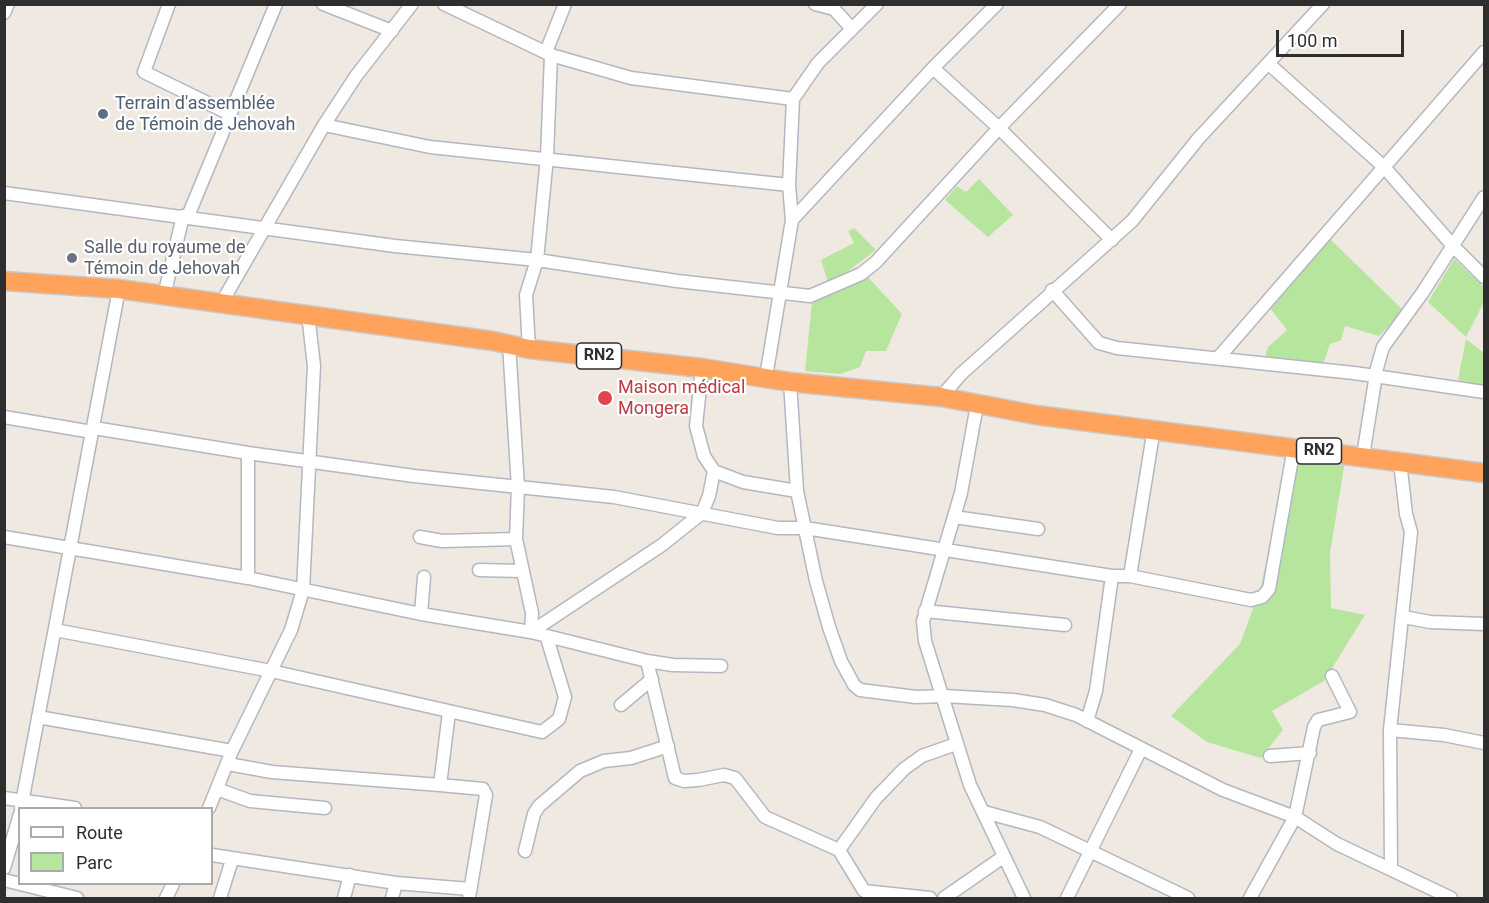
<!DOCTYPE html>
<html>
<head>
<meta charset="utf-8">
<style>
	body { margin:0 }
	#map { position:relative; width:1489px; height:903px; overflow:hidden; background:#efe9e1; font-family:Roboto,sans-serif }
	canvas { display:block }
	.frame { position:absolute; inset:0; border:6px solid #2e2e2e; pointer-events:none }
	.legend { position:absolute; left:18px; top:807px; width:195px; height:78px; box-sizing:border-box; background:#fff; border:2px solid #ababab; margin:0; padding:8px 10px; list-style:none; font-size:18px; color:#2e2e2e }
	.legend li { display:flex; align-items:center; gap:12px; height:30px }
	.legend b { width:30px; border:2px solid #ababab }
	.scale { position:absolute; left:1276px; top:30px; width:128px; height:27px; box-sizing:border-box; border:3px solid #2e2e2e; border-top:0; padding-left:8px; font-size:18px; line-height:21px; white-space:nowrap; color:#2e2e2e; -webkit-text-stroke:4px #fff; paint-order:stroke }
</style>
</head>
<body>
<div id="map">
<canvas width="1489" height="903"></canvas>
<div class="frame"></div>
<ul class="legend">
<li><b style="height:8px;background:#fff"></b>Route</li>
<li><b style="height:16px;background:#b6e59e"></b>Parc</li>
</ul>
<div class="scale">100 m</div>
</div>
<script>
const context = document.querySelector('canvas').getContext('2d');
context.lineJoin = 'round';
function fill(path, color) {
  context.fillStyle = color;
  context.fill(path, 'evenodd');
}
function poly(rows) {
  const path = new Path2D();
  for (const r of rows) {
    path.moveTo(r[0], r[1]);
    for (let i = 2; i < r.length; i += 2) path.lineTo(r[i], r[i + 1]);
  }
  return path;
}
function trace(path, color, width, dash) {
  context.strokeStyle = color;
  context.lineWidth = width;
  context.lineCap = dash ? 'butt' : 'round';
  context.setLineDash(dash || []);
  context.stroke(path);
}
function label(font, color, halo, rows, align = 'center') {
  context.font = font + ' Roboto,sans-serif';
  context.lineWidth = 4.5;
  context.setLineDash([]);
  context.textBaseline = 'middle';
  context.strokeStyle = halo;
  context.fillStyle = color;
  for (const [text, x, y, turn = 0] of rows) {
    context.save();
    context.translate(x, y);
    context.rotate((+turn || 0) * Math.PI / 180);
    context.textAlign = isNaN(turn) ? turn : align;
    if (halo) context.strokeText(text, 0, 0);
    context.fillText(text, 0, 0);
    context.restore();
  }
}
const green = poly([
	[979,179,1013,215,988,237,945,200,957,186,966,192],
	[854,228,876,250,829,285,821,260,854,243,848,231],
	[1330,239,1404,311,1379,336,1345,326,1341,340,1330,344,1323,364,1265,357,1268,347,1287,330,1270,308],
	[1454,259,1484,287,1484,302,1466,337,1428,302],
	[867,276,902,314,886,351,866,351,860,367,840,374,805,371,812,302],
	[1466,339,1484,353,1484,386,1458,380],
	[1300,456,1345,461,1330,553,1331,608,1365,615,1324,681,1272,711,1283,730,1261,758,1207,742,1171,716,1240,644,1261,587,1286,464]
]);
const minor = poly([
	[169,4,144,72,230,114],
	[323,4,392,31],
	[444,4,551,55,631,78,793,99],
	[815,4,834,9,852,29],
	[4,13,8,4],
	[546,52,565,4],
	[1270,65,1384,167,1454,247,1484,277],
	[933,68,999,128,1112,240],
	[324,125,430,147,789,185],
	[4,193,395,246,537,260,677,281,810,296,861,274,876,262,999,128,1120,4],
	[188,216,276,4],
	[792,220,933,68,997,4],
	[1052,290,1099,343,1117,348,1354,373,1484,392],
	[164,296,183,216],
	[222,302,324,125,356,76,412,4],
	[509,344,518,487,516,539,532,613,531,632],
	[529,349,526,295,537,260,547,157,551,55],
	[1219,357,1484,52],
	[702,368,696,426,704,456,714,471,743,482,797,491,816,581,829,627,841,661,854,685,860,690,916,697,944,696,1013,700,1045,705,1076,715,1223,790,1295,817,1337,844,1451,898],
	[766,377,792,220,789,185,793,99,818,63,877,4],
	[790,382,797,491],
	[941,397,961,374,1132,221,1198,139,1323,4],
	[977,405,961,493,923,621,925,641,970,785,1024,898],
	[4,417,92,432],
	[94,428,248,453,414,476,614,497,778,528,805,528,1112,576,1130,576],
	[1154,428,1130,576,1251,600,1262,597,1269,589,1294,447],
	[1363,456,1377,368,1383,347,1423,292,1484,197],
	[954,517,1038,529],
	[4,537,248,578,421,614,531,632,647,661,675,778,684,781,698,780,724,775,735,778,765,817,839,850,864,891,930,898],
	[420,537,442,541,516,539],
	[479,570,522,571],
	[248,578,248,453],
	[925,611,1065,625],
	[421,614,424,577],
	[1404,617,1430,622,1484,624],
	[55,630,271,671,542,732,559,719,565,697,547,638],
	[531,632,662,545,702,513,709,496,714,471],
	[647,661,673,665,721,666],
	[621,705,652,679],
	[449,712,440,785,483,789,486,795,469,898],
	[38,717,232,751],
	[1087,721,1096,691,1112,576],
	[1390,730,1444,735,1484,743],
	[1270,756,1310,753],
	[228,764,272,772,440,785],
	[217,789,250,801,325,808],
	[4,798,75,808],
	[21,808,119,289],
	[209,808,232,751,291,630,303,590,314,366,308,314],
	[984,812,1040,827,1188,898],
	[839,850,876,798,904,769,922,756,956,744],
	[525,851,534,814,539,806,580,771,604,761,631,758,668,746],
	[212,855,396,883,470,889],
	[4,868,20,814],
	[1391,868,1390,730,1411,532,1406,514,1400,462],
	[4,880,77,898],
	[166,898,173,884],
	[220,898,232,860],
	[344,898,350,875],
	[392,898,396,883],
	[944,898,1003,857],
	[1067,898,1141,749],
	[1250,898,1295,817,1314,727,1318,720,1350,712,1332,676]
]);
const highway = poly([
	[4,281,119,289,493,341,529,349,702,368,790,382,941,397,1036,415,1484,473]
]);
const markers = [
	[103,114,6,"#5c6f8a"],
	[72,258,6,"#6b7280"],
	[605,398,8,"#e0444e"]
];
const shields = [
	[599,356,45],
	[1319,451,45]
];
const shieldNames = [
	["RN2",599,356],
	["RN2",1319,451]
];
const serviceNames = [
	["Terrain d'assemblée",115,104],
	["de Témoin de Jehovah",115,125]
];
const worshipNames = [
	["Salle du royaume de",84,248],
	["Témoin de Jehovah",84,269]
];
const healthNames = [
	["Maison médical",618,388],
	["Mongera",618,409]
];
fill(green, '#b6e59e');
trace(minor, '#b4b7c1', 15);
trace(highway, '#c9c9c9', 21);
trace(minor, '#fff', 12);
trace(highway, '#ffa35c', 18);
for (const [x, y, r, color] of markers) {
  const dot = new Path2D();
  dot.arc(x, y, r, 0, 2 * Math.PI);
  context.fillStyle = color;
  context.fill(dot);
  trace(dot, '#fff', 2);
}
for (const [x, y, w] of shields) {
  const box = new Path2D();
  box.roundRect(x - w / 2, y - 13, w, 26, 4.5);
  context.fillStyle = '#fff';
  context.fill(box);
  trace(box, '#2e2e2e', 1.5);
}
label('bold 16px', '#2e2e2e', null, shieldNames);
label('18px', '#4e5e75', '#fff', serviceNames, 'left');
label('18px', '#5b616d', '#fff', worshipNames, 'left');
label('18px', '#be3a42', '#fff', healthNames, 'left');
</script>
</body>
</html>
